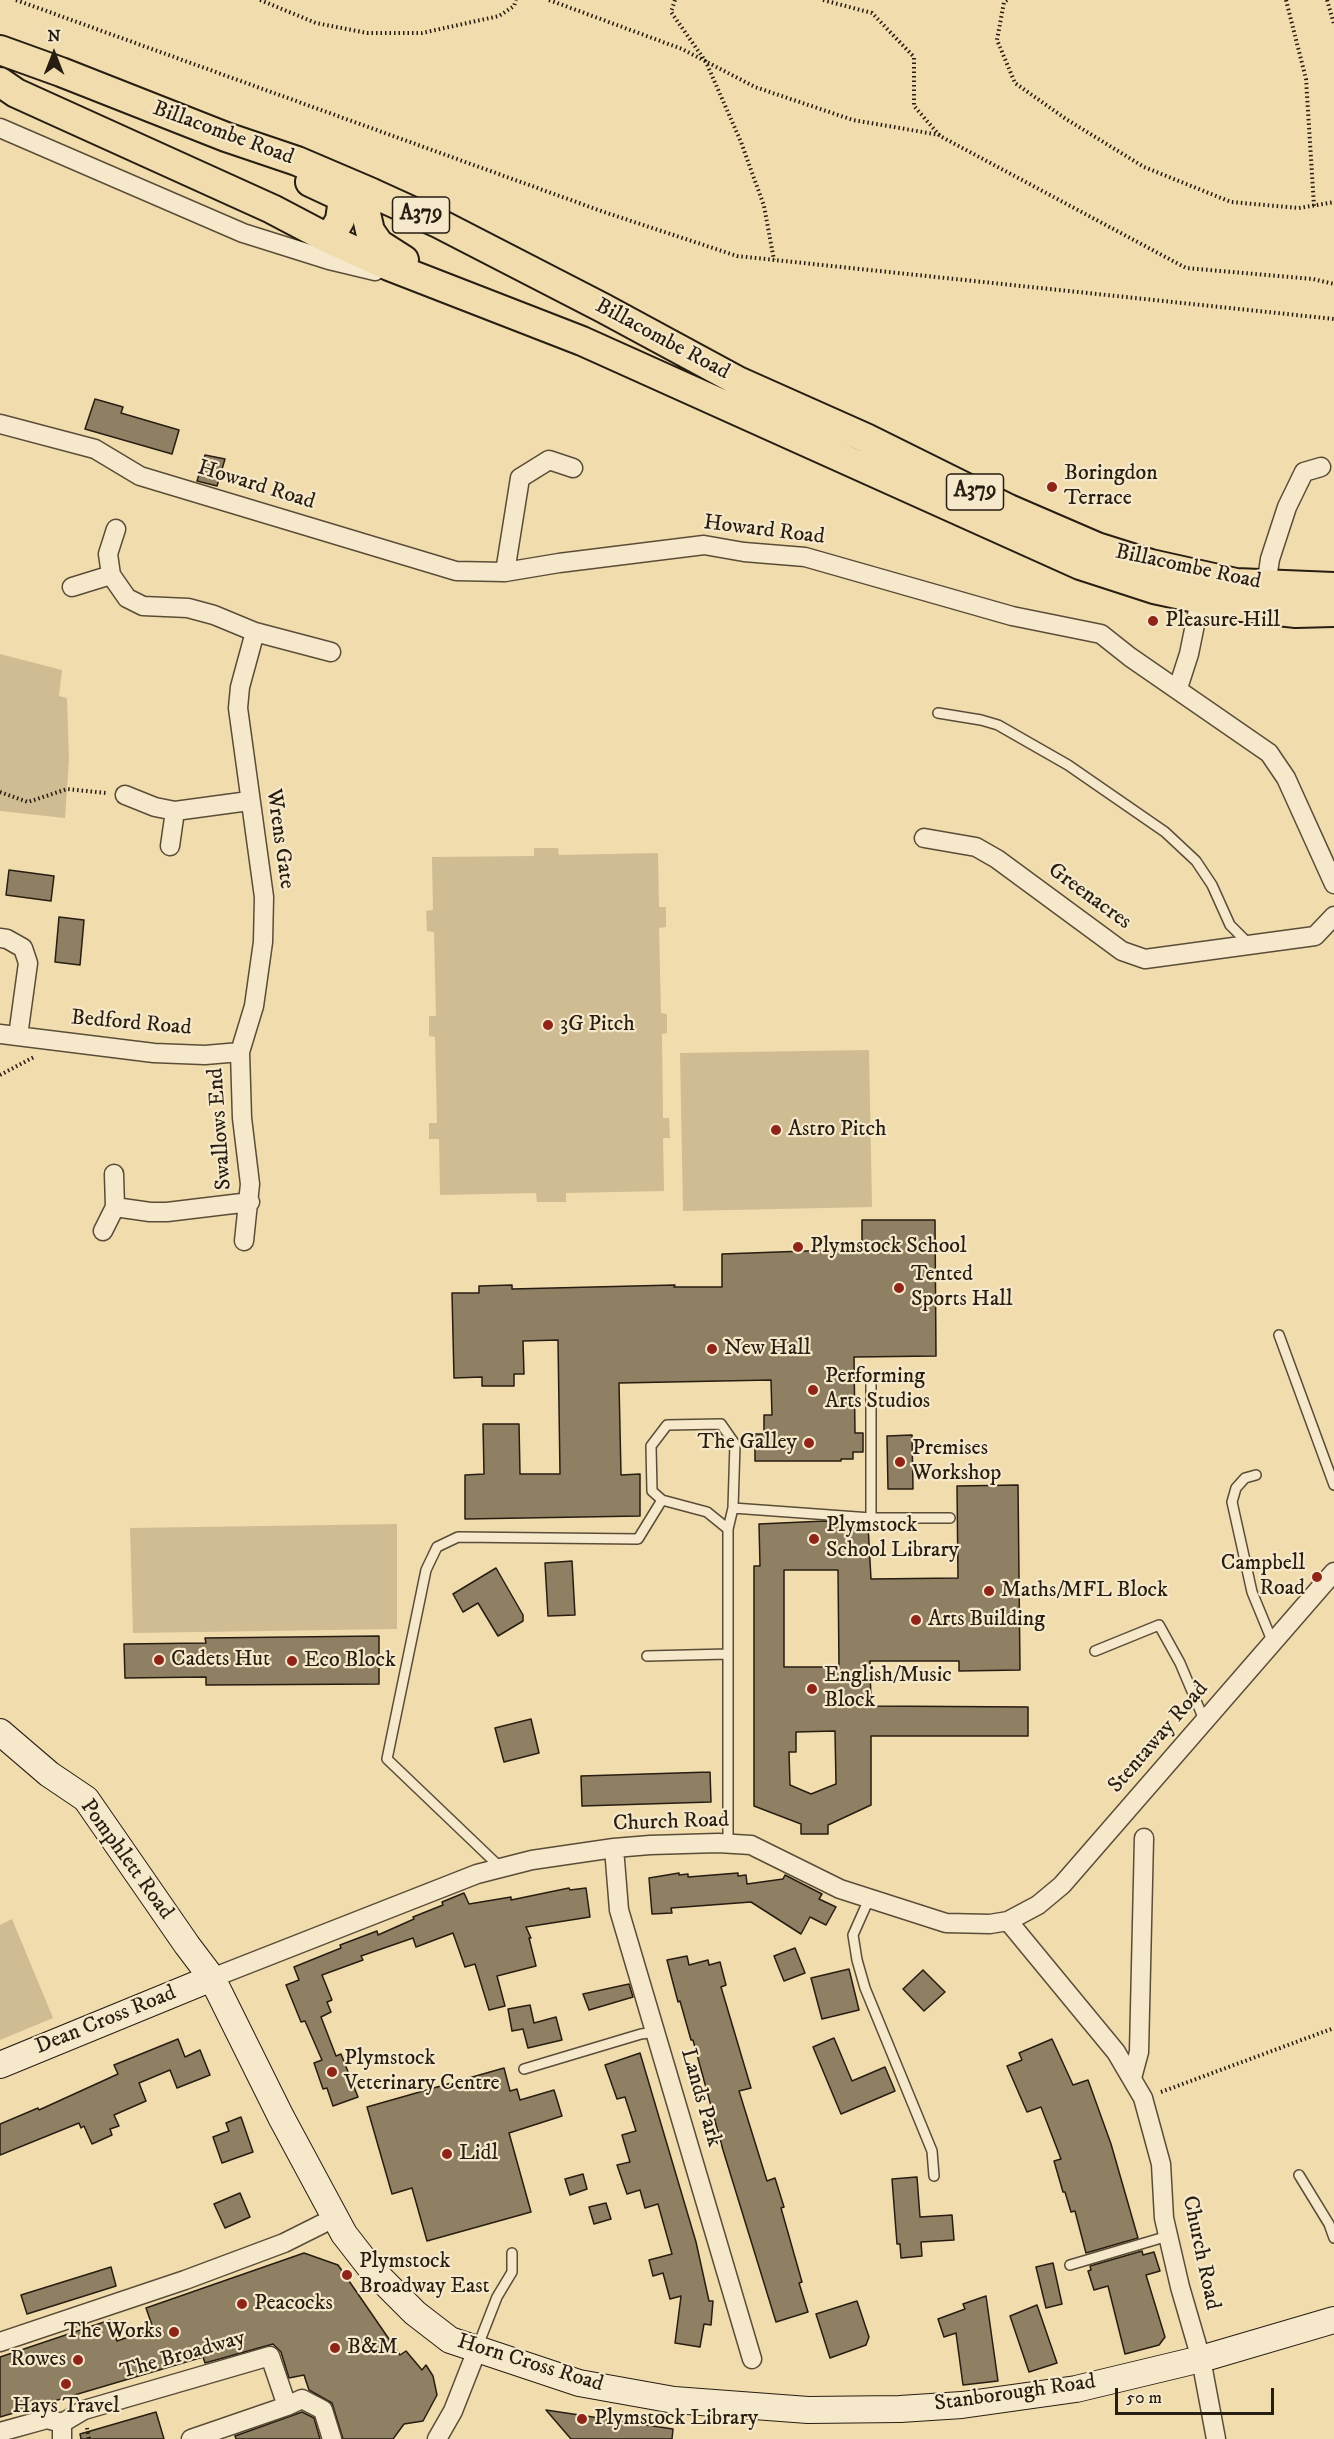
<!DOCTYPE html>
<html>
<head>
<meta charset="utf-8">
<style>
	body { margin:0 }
	#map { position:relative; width:1334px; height:2439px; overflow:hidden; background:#f1dcae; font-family:"IM FELL DW Pica",serif }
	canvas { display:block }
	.north { position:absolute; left:24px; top:24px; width:60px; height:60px; -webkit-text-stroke:4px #f6e8ca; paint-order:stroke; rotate:0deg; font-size:16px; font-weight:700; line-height:24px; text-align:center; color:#271d11 }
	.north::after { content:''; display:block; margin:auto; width:21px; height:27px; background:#271d11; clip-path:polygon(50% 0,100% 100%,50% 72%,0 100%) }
	.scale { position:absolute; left:1115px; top:2388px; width:159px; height:27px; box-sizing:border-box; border:3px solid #271d11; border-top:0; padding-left:8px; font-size:18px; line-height:21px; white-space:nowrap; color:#271d11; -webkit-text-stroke:4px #f6e8ca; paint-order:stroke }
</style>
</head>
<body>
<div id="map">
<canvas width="1334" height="2439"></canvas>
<div class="north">N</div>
<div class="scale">50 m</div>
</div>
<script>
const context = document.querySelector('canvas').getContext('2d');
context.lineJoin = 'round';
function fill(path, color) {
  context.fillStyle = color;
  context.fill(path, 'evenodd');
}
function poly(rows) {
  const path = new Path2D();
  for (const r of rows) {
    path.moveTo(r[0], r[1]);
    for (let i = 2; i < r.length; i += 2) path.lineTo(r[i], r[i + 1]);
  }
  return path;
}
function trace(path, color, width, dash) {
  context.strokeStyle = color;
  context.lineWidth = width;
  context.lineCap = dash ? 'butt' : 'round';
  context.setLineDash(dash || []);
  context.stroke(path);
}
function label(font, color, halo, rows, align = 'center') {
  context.font = font + ' "IM FELL DW Pica",serif';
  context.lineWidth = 4.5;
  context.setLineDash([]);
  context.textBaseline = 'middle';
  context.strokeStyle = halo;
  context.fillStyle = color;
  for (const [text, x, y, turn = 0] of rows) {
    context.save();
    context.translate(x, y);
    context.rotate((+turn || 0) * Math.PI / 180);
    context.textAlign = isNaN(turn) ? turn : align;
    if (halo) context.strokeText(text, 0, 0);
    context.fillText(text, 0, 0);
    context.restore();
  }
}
const green = poly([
	[0,654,62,670,59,696,67,698,69,760,65,818,0,811],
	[534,848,558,848,559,855,658,853,659,907,666,907,666,927,659,928,661,1013,667,1014,667,1033,662,1034,663,1118,669,1118,670,1138,663,1138,664,1191,566,1193,566,1202,537,1202,536,1193,440,1195,439,1139,429,1139,429,1123,437,1123,435,1037,429,1036,429,1016,436,1016,434,932,427,931,426,911,433,910,432,857,534,856],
	[869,1050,872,1207,683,1211,680,1053],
	[397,1524,397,1629,133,1633,130,1528],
	[12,1919,53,2018,0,2040,0,1925]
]);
const building = poly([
	[95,399,123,407,121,413,179,430,172,454,85,429,95,399],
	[205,455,225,459,217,486,197,481,205,455],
	[9,870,54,876,51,901,6,895,9,870],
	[59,917,84,920,80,965,55,962,59,917],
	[862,1220,935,1220,936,1356,854,1357,855,1433,863,1433,863,1452,853,1452,853,1459,841,1459,841,1461,755,1461,755,1434,764,1434,764,1415,772,1415,771,1380,619,1383,621,1475,640,1474,640,1516,465,1519,465,1475,484,1474,483,1424,519,1424,520,1474,560,1474,558,1340,523,1341,524,1374,514,1374,514,1386,482,1386,482,1377,454,1378,452,1293,479,1293,479,1286,512,1285,512,1289,675,1285,674,1287,722,1287,722,1254,862,1249,862,1220],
	[912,1435,913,1489,888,1489,887,1436,912,1435],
	[1018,1485,1020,1670,959,1671,959,1661,870,1661,871,1706,1028,1707,1028,1736,871,1736,871,1805,828,1825,828,1834,801,1834,801,1824,754,1806,754,1566,760,1566,759,1524,825,1521,868,1525,871,1579,958,1578,957,1486,1018,1485],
	[784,1570,838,1570,839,1667,784,1667,784,1570],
	[835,1731,836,1784,811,1794,790,1785,789,1752,796,1752,796,1732,835,1731],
	[572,1561,575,1615,548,1616,545,1563,572,1561],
	[496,1568,523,1615,523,1621,498,1636,478,1603,463,1612,453,1594,496,1568],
	[379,1636,379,1684,206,1685,206,1677,125,1678,124,1644,206,1643,205,1638,379,1636],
	[531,1719,539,1753,504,1762,495,1728,531,1719],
	[710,1772,711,1802,582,1806,581,1776,710,1772],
	[679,1873,679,1875,688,1874,688,1877,738,1873,738,1876,746,1875,747,1884,783,1879,785,1875,822,1894,819,1899,836,1907,826,1925,810,1917,801,1934,751,1902,671,1908,672,1913,652,1914,649,1878,679,1873],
	[569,1888,570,1890,586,1888,590,1917,526,1927,531,1938,529,1938,536,1966,497,1976,505,2006,489,2010,475,1964,465,1967,453,1933,416,1947,413,1938,361,1956,363,1960,322,1975,332,2000,327,2002,331,2012,321,2017,336,2056,341,2054,358,2097,333,2106,327,2088,323,2089,314,2063,322,2060,305,2021,301,2022,286,1985,299,1980,294,1967,341,1948,340,1945,377,1931,378,1935,414,1919,413,1917,443,1905,442,1902,464,1893,469,1904,511,1897,511,1900,569,1888],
	[795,1948,805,1973,784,1981,774,1956,795,1948],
	[687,1956,689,1965,708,1960,709,1965,720,1962,726,1985,721,1987,751,2088,739,2091,767,2181,775,2178,784,2207,781,2208,802,2282,799,2283,808,2312,776,2322,723,2150,693,2040,691,2040,680,2001,678,2002,667,1960,687,1956],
	[849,1969,859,2010,822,2019,811,1978,849,1969],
	[923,1970,945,1992,924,2011,903,1989,923,1970],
	[629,1984,633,1997,589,2010,583,1994,629,1984],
	[530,2005,534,2023,556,2017,562,2040,528,2048,523,2029,512,2031,508,2009,530,2005],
	[834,2038,852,2081,885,2067,895,2091,841,2114,813,2047,834,2038],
	[178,2039,185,2057,200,2050,210,2075,177,2088,170,2070,139,2083,146,2101,114,2115,119,2126,110,2129,112,2135,92,2144,84,2126,81,2128,79,2123,0,2155,0,2124,38,2108,39,2110,118,2074,114,2065,178,2039],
	[1052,2039,1073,2085,1088,2080,1111,2144,1138,2238,1086,2253,1075,2211,1071,2212,1065,2192,1063,2192,1054,2161,1061,2159,1041,2107,1027,2112,1007,2066,1022,2060,1019,2053,1052,2039],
	[640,2053,696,2242,709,2301,713,2301,711,2325,704,2324,700,2347,675,2343,681,2296,670,2299,663,2273,653,2276,649,2260,672,2254,658,2204,645,2208,640,2190,627,2194,617,2165,630,2162,622,2135,636,2131,625,2097,617,2099,605,2065,640,2053],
	[504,2068,510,2091,517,2089,520,2100,554,2090,562,2116,509,2133,531,2212,427,2241,412,2188,392,2194,367,2107,504,2068],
	[241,2117,253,2152,222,2163,213,2137,229,2131,226,2123,241,2117],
	[583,2174,587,2189,570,2195,565,2179,583,2174],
	[917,2177,920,2217,952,2215,954,2240,921,2242,922,2256,901,2258,900,2244,897,2244,892,2179,917,2177],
	[240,2193,250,2217,225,2228,214,2204,240,2193],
	[606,2203,611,2219,594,2224,589,2207,606,2203],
	[1142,2251,1143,2255,1154,2252,1160,2271,1146,2275,1165,2337,1159,2345,1125,2354,1108,2286,1094,2290,1088,2271,1091,2270,1090,2266,1142,2251],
	[304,2253,338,2265,400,2355,406,2351,422,2370,426,2365,433,2376,437,2395,423,2421,404,2424,393,2439,343,2439,332,2403,309,2390,304,2375,289,2378,281,2352,273,2344,205,2363,203,2357,0,2417,0,2357,110,2320,117,2341,153,2328,146,2308,304,2253],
	[1053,2263,1062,2304,1046,2308,1036,2267,1053,2263],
	[111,2267,116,2286,27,2314,21,2295,111,2267],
	[986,2296,998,2381,963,2385,956,2333,944,2337,938,2319,965,2309,963,2304,986,2296],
	[857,2301,869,2337,866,2345,830,2358,816,2314,857,2301],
	[1037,2305,1057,2363,1029,2372,1010,2316,1037,2305],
	[546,2410,673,2429,672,2439,571,2439,546,2410],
	[156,2412,164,2439,81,2439,80,2434,156,2412],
	[302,2412,314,2418,320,2439,236,2439,235,2436,302,2412]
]);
const path = poly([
	[16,0,604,212,737,256,1334,319],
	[260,0,316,23,367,33,422,33,499,16,514,6,516,0],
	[549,0,682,49,755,87,853,120,940,135],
	[675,0,671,12,706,62,741,142,764,206,774,260],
	[823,0,872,13,914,57,914,106,940,136,1186,268,1313,279,1334,284],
	[1007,0,1004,2,997,40,1015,83,1066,119,1144,167,1231,202,1299,208,1334,202],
	[1286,0,1306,79,1314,206],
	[1327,0,1334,24],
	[0,792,28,802,67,789,106,793],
	[0,1075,34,1057],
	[1161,2092,1334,2028],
	[87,2428,89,2439]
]);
const lane = poly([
	[938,713,981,720,998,725,1068,765,1165,832,1196,861,1212,885,1230,925,1250,945],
	[1279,1335,1334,1485],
	[871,1385,871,1518],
	[721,1424,735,1444,733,1508,728,1529,707,1512,662,1500,652,1491,651,1446,667,1425,721,1424],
	[1256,1475,1245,1478,1236,1488,1232,1502,1252,1592,1273,1643],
	[733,1508,871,1518,950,1518],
	[728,1529,728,1844],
	[1095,1651,1159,1625,1180,1663,1205,1722],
	[647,1656,728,1654],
	[501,1868,387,1759,426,1570,437,1547,458,1537,638,1539,662,1500],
	[869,1899,853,1935,857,1960,865,1988,932,2151,934,2176],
	[524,2069,641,2034,656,2032],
	[1299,2175,1329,2224,1334,2238],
	[1070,2265,1168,2236],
	[477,2348,497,2297,512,2272,512,2253]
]);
const street = poly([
	[0,128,243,233,329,260,375,271],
	[0,424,95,449,140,476,456,571,505,572,559,563,704,545,744,552,805,557,1012,616,1101,634,1130,657,1269,753,1286,778,1334,884],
	[116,529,108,554,111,575,127,598,143,606,188,608,214,615,255,632,331,652],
	[505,572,520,478,549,460,573,468],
	[1266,586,1270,559,1287,507,1304,472,1321,467],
	[72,587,111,575],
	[1178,688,1189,654,1200,600],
	[125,795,155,807,175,811,249,801],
	[924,838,976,847,997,859,1122,951,1145,959,1315,936,1334,916],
	[170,846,175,811],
	[0,938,7,939,23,948,28,963,18,1036],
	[0,1034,154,1053,205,1055,240,1052],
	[115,1207,150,1212,167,1212,250,1202],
	[103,1231,115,1207,114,1174],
	[244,1241,250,1184,242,1118,240,1052,254,1006,263,942,264,897,238,708,240,687,255,632],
	[614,1848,619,1910,752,2359],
	[1008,1921,1116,2052,1143,2098,1161,2164,1164,2218,1180,2287,1201,2359,1216,2439],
	[212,1978,477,1874,532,1860,614,1848,650,1845,718,1843,751,1845,840,1889,946,1923,990,1924,1008,1921,1038,1905,1062,1885,1334,1572],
	[1132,2078,1139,2052,1144,1838],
	[0,2342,185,2280,284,2243,334,2218],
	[0,2432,47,2419,62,2423],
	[62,2439,62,2423,84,2410,270,2356,287,2406,302,2399,323,2410,332,2439],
	[191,2439,287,2406],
	[437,2439,453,2411,477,2350]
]);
const secondary = poly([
	[0,1732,49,1774,86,1799,187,1945,212,1978,281,2117,344,2234,372,2270,415,2313,450,2340,579,2383,674,2400,808,2410,900,2409,962,2405,1076,2389,1201,2359,1334,2320],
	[0,2065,212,1978]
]);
const primary = poly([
	[0,50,61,72,226,137,297,161,372,193,440,224,603,308,738,381,866,438,1009,509,1097,547,1151,564,1236,583,1334,587],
	[0,82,16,93,272,209,329,239,389,266,582,341,1080,565,1154,589,1233,606,1296,613,1334,612],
	[310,182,340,196,342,206,340,220,329,239],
	[372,193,365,209,370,231,379,244,404,260]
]);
const markers = [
	[1052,487,6,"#8f2418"],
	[1153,621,6,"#8f2418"],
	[548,1025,6,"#8f2418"],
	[776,1130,6,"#8f2418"],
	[798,1247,6,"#8f2418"],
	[899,1288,6,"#8f2418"],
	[712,1349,6,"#8f2418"],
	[813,1390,6,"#8f2418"],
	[809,1443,6,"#8f2418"],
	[900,1462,6,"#8f2418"],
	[814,1539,6,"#8f2418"],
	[1317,1577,6,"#8f2418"],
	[989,1591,6,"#8f2418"],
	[916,1620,6,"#8f2418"],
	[159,1660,6,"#8f2418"],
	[292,1661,6,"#8f2418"],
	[812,1689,6,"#8f2418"],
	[332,2072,6,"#8f2418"],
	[447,2154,6,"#8f2418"],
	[347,2275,6,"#8f2418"],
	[242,2304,6,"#8f2418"],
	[174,2332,6,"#8f2418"],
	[335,2348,6,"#8f2418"],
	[78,2360,6,"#8f2418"],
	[66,2384,6,"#8f2418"],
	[582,2419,6,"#8f2418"]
];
const shields = [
	[421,215,57],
	[975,492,57]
];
const shieldNames = [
	["A379",421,215],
	["A379",975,492]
];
const streetNames = [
	["Billacombe Road",223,134,20],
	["Billacombe Road",662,340,28],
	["Howard Road",256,486,17],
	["Howard Road",764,531,7],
	["Billacombe Road",1188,568,12],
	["Wrens Gate",279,839,82],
	["Greenacres",1089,897,36],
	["Bedford Road",131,1024,5],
	["Swallows End",221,1129,-94],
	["Stentaway Road",1159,1738,-49],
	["Church Road",671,1823,-2],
	["Pomphlett Road",126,1860,54],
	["Dean Cross Road",106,2021,-22],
	["Lands Park",700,2098,74],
	["Church Road",1200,2253,78],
	["The Broadway",183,2356,-16],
	["Horn Cross Road",530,2364,17],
	["Stanborough Road",1015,2394,-8]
];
const poiNames = [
	["Boringdon",1064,474],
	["Terrace",1064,499],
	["Pleasure Hill",1165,621],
	["3G Pitch",560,1025],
	["Astro Pitch",788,1130],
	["Plymstock School",810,1247],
	["Tented",911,1275],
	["Sports Hall",911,1300],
	["New Hall",724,1349],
	["Performing",825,1377],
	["Arts Studios",825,1402],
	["The Galley",797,1443,"right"],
	["Premises",912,1449],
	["Workshop",912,1474],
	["Plymstock",826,1526],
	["School Library",826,1551],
	["Campbell",1305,1564,"right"],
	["Road",1305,1589,"right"],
	["Maths/MFL Block",1001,1591],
	["Arts Building",928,1620],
	["Cadets Hut",171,1660],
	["Eco Block",304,1661],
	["English/Music",824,1676],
	["Block",824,1701],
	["Plymstock",344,2059],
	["Veterinary Centre",344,2084],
	["Lidl",459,2154],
	["Plymstock",359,2262],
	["Broadway East",359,2287],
	["Peacocks",254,2304],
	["The Works",162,2332,"right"],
	["B&M",347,2348],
	["Rowes",66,2360,"right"],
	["Hays Travel",66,2407,"center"],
	["Plymstock Library",594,2419]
];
fill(green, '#cfbc93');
fill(building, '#908063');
trace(building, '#271d11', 1.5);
trace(lane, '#5a4d38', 12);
trace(street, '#5a4d38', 21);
trace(secondary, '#271d11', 28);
trace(primary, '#271d11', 32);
trace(path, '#271d11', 4, [1.5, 3]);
trace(lane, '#f6e8ca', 9);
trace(street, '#f6e8ca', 18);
trace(secondary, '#f6e8ca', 26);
trace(primary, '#f1dcae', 28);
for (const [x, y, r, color] of markers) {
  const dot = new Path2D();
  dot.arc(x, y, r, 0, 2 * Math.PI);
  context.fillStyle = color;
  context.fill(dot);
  trace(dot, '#f6e8ca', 2);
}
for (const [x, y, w] of shields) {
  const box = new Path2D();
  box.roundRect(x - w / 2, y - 18, w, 36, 4.5);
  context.fillStyle = '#f6e8ca';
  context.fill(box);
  trace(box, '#271d11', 1.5);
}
label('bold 21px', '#271d11', null, shieldNames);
label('22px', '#271d11', '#f6e8ca', streetNames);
label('22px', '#271d11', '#f6e8ca', poiNames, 'left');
</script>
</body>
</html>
